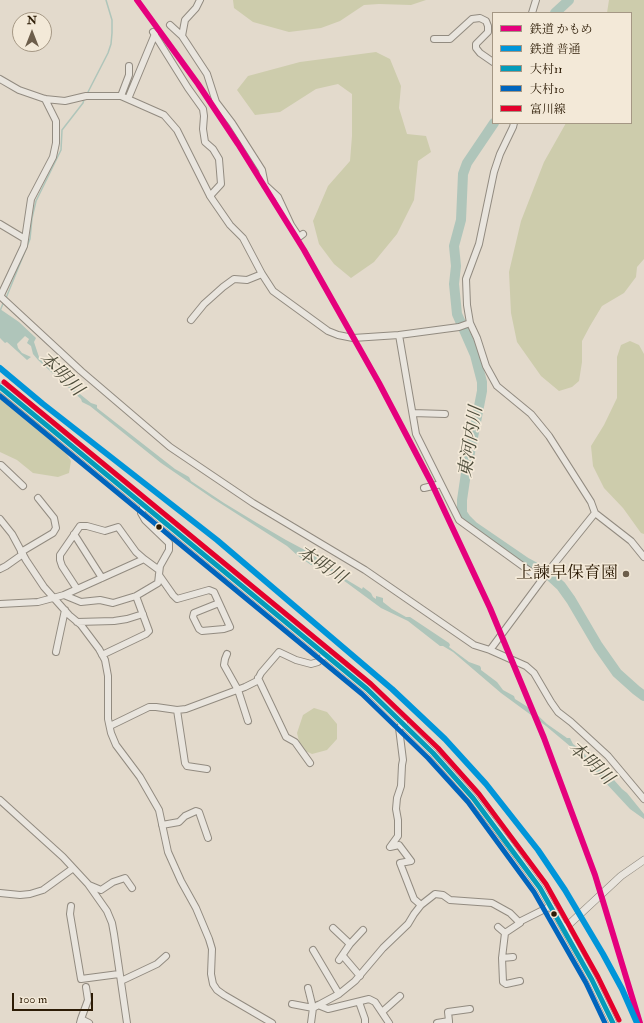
<!DOCTYPE html>
<html>
<head>
<meta charset="utf-8">
<style>
	body { margin:0 }
	#map { position:relative; width:644px; height:1023px; overflow:hidden; background:#e3dacc; font-family:"IM FELL Double Pica","Noto Serif JP",serif }
	canvas { display:block }
	.legend { position:absolute; left:492px; top:12px; width:140px; height:112px; box-sizing:border-box; background:#f3e9d8; border:1px solid #a49784; margin:0; padding:5px 7px; list-style:none; font-size:12px; color:#2d1c06 }
	.legend li { display:flex; align-items:center; gap:8px; height:20px }
	.legend b { width:20px; border:1px solid #a49784 }
	.north { position:absolute; left:12px; top:12px; width:40px; height:40px; box-sizing:border-box; background:#f3e9d8; border:1px solid #a49784; border-radius:50%; rotate:0deg; font-size:11px; font-weight:700; line-height:16px; text-align:center; color:#2d1c06 }
	.north::after { content:''; display:block; margin:auto; width:14px; height:18px; background:#6d5e4b; clip-path:polygon(50% 0,100% 100%,50% 72%,0 100%) }
	.scale { position:absolute; left:12px; top:993px; width:81px; height:18px; box-sizing:border-box; border:2px solid #2d1c06; border-top:0; padding-left:5px; font-size:12px; line-height:14px; white-space:nowrap; color:#2d1c06; -webkit-text-stroke:3px #f3e9d8; paint-order:stroke }
</style>
</head>
<body>
<div id="map">
<canvas width="644" height="1023"></canvas>
<ul class="legend">
<li><b style="height:5px;background:#e5007d"></b>鉄道 かもめ</li>
<li><b style="height:5px;background:#0095d9"></b>鉄道 普通</li>
<li><b style="height:5px;background:#049bba"></b>大村11</li>
<li><b style="height:5px;background:#0065bd"></b>大村10</li>
<li><b style="height:5px;background:#e4002b"></b>富川線</li>
</ul>
<div class="north">N</div>
<div class="scale">100 m</div>
</div>
<script>
const context = document.querySelector('canvas').getContext('2d');
context.lineJoin = 'round';
function fill(path, color) {
  context.fillStyle = color;
  context.fill(path, 'evenodd');
}
function poly(rows) {
  const path = new Path2D();
  for (const r of rows) {
    path.moveTo(r[0], r[1]);
    for (let i = 2; i < r.length; i += 2) path.lineTo(r[i], r[i + 1]);
  }
  return path;
}
function trace(path, color, width, dash) {
  context.strokeStyle = color;
  context.lineWidth = width;
  context.lineCap = dash ? 'butt' : 'round';
  context.setLineDash(dash || []);
  context.stroke(path);
}
function label(font, color, halo, rows, align = 'center') {
  context.font = font + ' "IM FELL Double Pica","Noto Serif JP",serif';
  context.lineWidth = 3.5;
  context.setLineDash([]);
  context.textBaseline = 'middle';
  context.strokeStyle = halo;
  context.fillStyle = color;
  for (const [text, x, y, turn = 0] of rows) {
    context.save();
    context.translate(x, y);
    context.rotate((+turn || 0) * Math.PI / 180);
    context.textAlign = isNaN(turn) ? turn : align;
    if (halo) context.strokeText(text, 0, 0);
    context.fillText(text, 0, 0);
    context.restore();
  }
}
const green = poly([
	[233,0,426,0,411,5,379,4,364,5,340,21,321,28,289,32,253,22,234,8],
	[609,0,644,0,644,259,637,267,636,277,624,293,602,306,590,326,582,341,582,362,579,381,572,387,559,391,541,376,517,342,511,313,509,272,521,221,544,162,566,123,631,123,631,13,607,13],
	[376,52,390,59,401,86,399,108,407,134,426,136,431,152,418,161,414,200,397,234,374,262,351,278,334,264,319,244,313,221,328,186,350,161,352,136,352,94,338,84,316,89,280,112,255,115,237,90,248,76,300,62],
	[630,341,639,345,644,354,644,534,641,533,623,508,604,488,593,466,591,446,604,425,617,398,617,357,621,345],
	[0,390,53,432,71,461,69,473,58,477,33,473,17,460,0,452],
	[314,708,327,712,337,724,337,739,327,750,312,754,301,749,297,733,303,715]
]);
const water = poly([
	[0,309,19,322,36,338,34,342,39,357,55,371,55,373,70,386,91,403,97,405,97,408,175,469,189,477,191,481,224,503,257,523,286,540,316,556,318,559,331,564,329,566,342,577,362,589,363,587,371,593,373,597,376,599,376,596,383,598,383,602,392,609,406,617,410,617,449,643,450,645,449,647,469,662,480,666,481,668,481,670,497,682,503,690,514,696,515,699,531,709,547,724,567,738,570,738,573,744,582,751,590,761,595,763,611,780,614,780,622,789,627,793,644,814,644,819,630,809,577,752,546,726,501,693,453,652,443,646,440,646,408,621,381,608,324,566,311,565,297,555,287,546,212,498,161,463,90,406,82,402,81,399,38,360,33,354,31,346,27,343,29,339,25,336,17,344,18,348,22,353,31,357,27,360,7,342,5,343,0,338]
]);
const stream = poly([
	[87,94,108,53,111,44,112,33,112,20,106,0],
	[6,298,30,239,32,218,36,201,61,150,62,130,83,103,84,99],
	[0,311,4,301]
]);
const river = poly([
	[555,13,569,0],
	[494,123,467,163,463,174,461,220,454,246,456,266,454,284,457,314,475,355,482,382,482,391,466,473,462,500,462,513,466,519,473,526,527,563,549,575,561,586,571,600,598,646,617,673,636,690,644,696]
]);
const minor = poly([
	[200,0,196,8,185,20,182,36,207,74,216,102,232,123,262,170,265,185,278,197,291,225,299,237,303,234],
	[532,13,536,0],
	[170,25,182,36],
	[153,32,188,88,203,109,204,116,203,129,205,142,213,149,219,159,221,184,210,196],
	[434,39,450,39,472,19,480,18,486,21,488,26,488,32,476,44,476,48,480,53,493,62],
	[0,79,19,90,45,99,65,101,86,96,121,96,164,115,177,130,210,196,230,225,243,238,262,274,273,291,328,331,338,335,353,338,399,335,459,327,470,323],
	[121,96,129,75,129,66],
	[128,99,155,34],
	[514,123,513,127,500,154,494,172,479,244,466,279,467,305,470,323,477,338,486,366,497,386,531,414,549,436,591,502,595,513,631,541,644,557],
	[0,224,25,239],
	[0,296,81,371,170,447,253,503,365,570,474,645,490,650,526,666,534,673,551,702,558,712,571,722,608,756,644,799],
	[0,297,24,246,31,199,53,157,56,143,56,121,45,99],
	[191,320,204,304,223,287,234,279,247,280,262,274],
	[399,335,416,434,441,484,424,488],
	[413,413,445,414],
	[0,465,1,465,23,486],
	[441,484,459,520,542,580],
	[0,519,12,534,26,560,44,587,69,615,81,625,99,649,105,660,108,676,108,719,111,733,116,745,140,777,159,810,168,852,181,881,196,908,209,939,212,949,211,974,213,984,217,990,224,995,272,1023],
	[74,534,102,578],
	[21,552,53,533,56,528,54,518,38,498],
	[0,569,6,566,23,554],
	[159,575,173,595,177,599,209,590,214,592,230,627,224,629,202,631,199,629,193,617,194,613,219,603],
	[77,589,62,566,60,560,60,555,80,526,87,526,105,531,118,527,136,552,144,559],
	[64,595,144,559,159,570],
	[0,604,38,602,64,595,81,602,100,600,113,603,136,596,158,583,160,566,169,550,169,543,145,520,141,513,144,506],
	[77,622,114,621,127,619,143,614],
	[490,650,550,569,595,513],
	[56,652,65,610],
	[227,654,225,659,224,665,238,690,248,721],
	[102,655,146,634,149,631,136,596],
	[258,678,286,737,295,742,310,763],
	[177,710,185,763,187,766,207,769],
	[404,723,399,728,403,760,402,765,401,786,397,798,396,809,398,820,398,836,390,847,399,845,411,861,400,863,414,899,421,905],
	[110,726,149,707,156,707,177,710,186,709,245,687,257,681,261,673,279,652,296,660,311,664,318,662,326,654],
	[0,800,63,857,88,884,107,911,112,923,114,934,127,1023],
	[162,825,179,822,185,816,196,811,199,812,208,838],
	[89,885,101,890,113,882,125,878,132,888],
	[0,893,20,895,30,894,43,890,72,869],
	[71,906,70,914,81,979,119,974],
	[520,923,505,933,502,958,503,982,506,984,520,981],
	[498,927,505,933],
	[333,928,350,944],
	[313,950,339,994],
	[343,956,360,976],
	[502,958,513,957],
	[339,960,350,944,363,930],
	[121,981,157,964,166,956],
	[359,1002,365,1019,365,1023],
	[292,1004,313,1008,308,988],
	[318,1005,328,1009,369,999,375,1002,389,1023],
	[382,1012,400,996],
	[81,1019,88,1000,86,987],
	[449,1021,448,1012,470,1009],
	[80,1023,81,1019,89,1023],
	[311,1023,313,1008,339,994,355,981,383,948,408,924,414,914,421,905,435,894,443,895,450,900,492,903,510,913,520,923,521,921,551,906],
	[437,1023,449,1021,449,1023]
]);
const tertiary = poly([
	[0,387,367,689,433,753,473,798,508,844,540,888,564,929,592,980,613,1023],
	[564,929,621,876,644,860]
]);
const bus1 = poly([
	[0,387,367,689,433,753,473,798,540,888,592,980,613,1023]
]);
const bus2 = poly([
	[0,396,362,694,428,758,468,802,534,892,586,983,605,1023]
]);
const bus3 = poly([
	[4,382,371,684,438,748,479,794,546,884,598,977,619,1020]
]);
const rail1 = poly([
	[137,0,198,84,238,144,304,250,379,383,431,482,490,608,544,738,595,875,640,1023]
]);
const rail2 = poly([
	[0,368,43,404,217,540,392,689,445,739,486,784,538,850,565,890,603,954,622,989,637,1023]
]);
const markers = [
	[159,527,3.5,"#2d1c06"],
	[626,574,4,"#6d5e4b"],
	[554,914,3.5,"#2d1c06"]
];
const poiNames = [
	["上諫早保育園",618,574]
];
const waterNames = [
	["本明川",60,375,45],
	["東河内川",472,442,-81],
	["本明川",321,566,33],
	["本明川",590,764,43]
];
fill(green, '#cdccac');
fill(water, '#afc5ba');
trace(stream, '#afc5ba', 1.5);
trace(river, '#afc5ba', 10);
trace(minor, '#928b80', 8);
trace(tertiary, '#928b80', 8);
trace(minor, '#e9e5de', 6);
trace(tertiary, '#e9e5de', 7);
trace(bus1, '#049bba', 5);
trace(bus2, '#0065bd', 5);
trace(bus3, '#e4002b', 5);
trace(rail1, '#e5007d', 6);
trace(rail2, '#0095d9', 6);
for (const [x, y, r, color] of markers) {
  const dot = new Path2D();
  dot.arc(x, y, r, 0, 2 * Math.PI);
  context.fillStyle = color;
  context.fill(dot);
  trace(dot, '#f3e9d8', 1.5);
}
label('17px', '#2d1c06', '#f3e9d8', poiNames, 'right');
label('italic 18px', '#4d4c3a', '#f3e9d8', waterNames);
</script>
</body>
</html>
